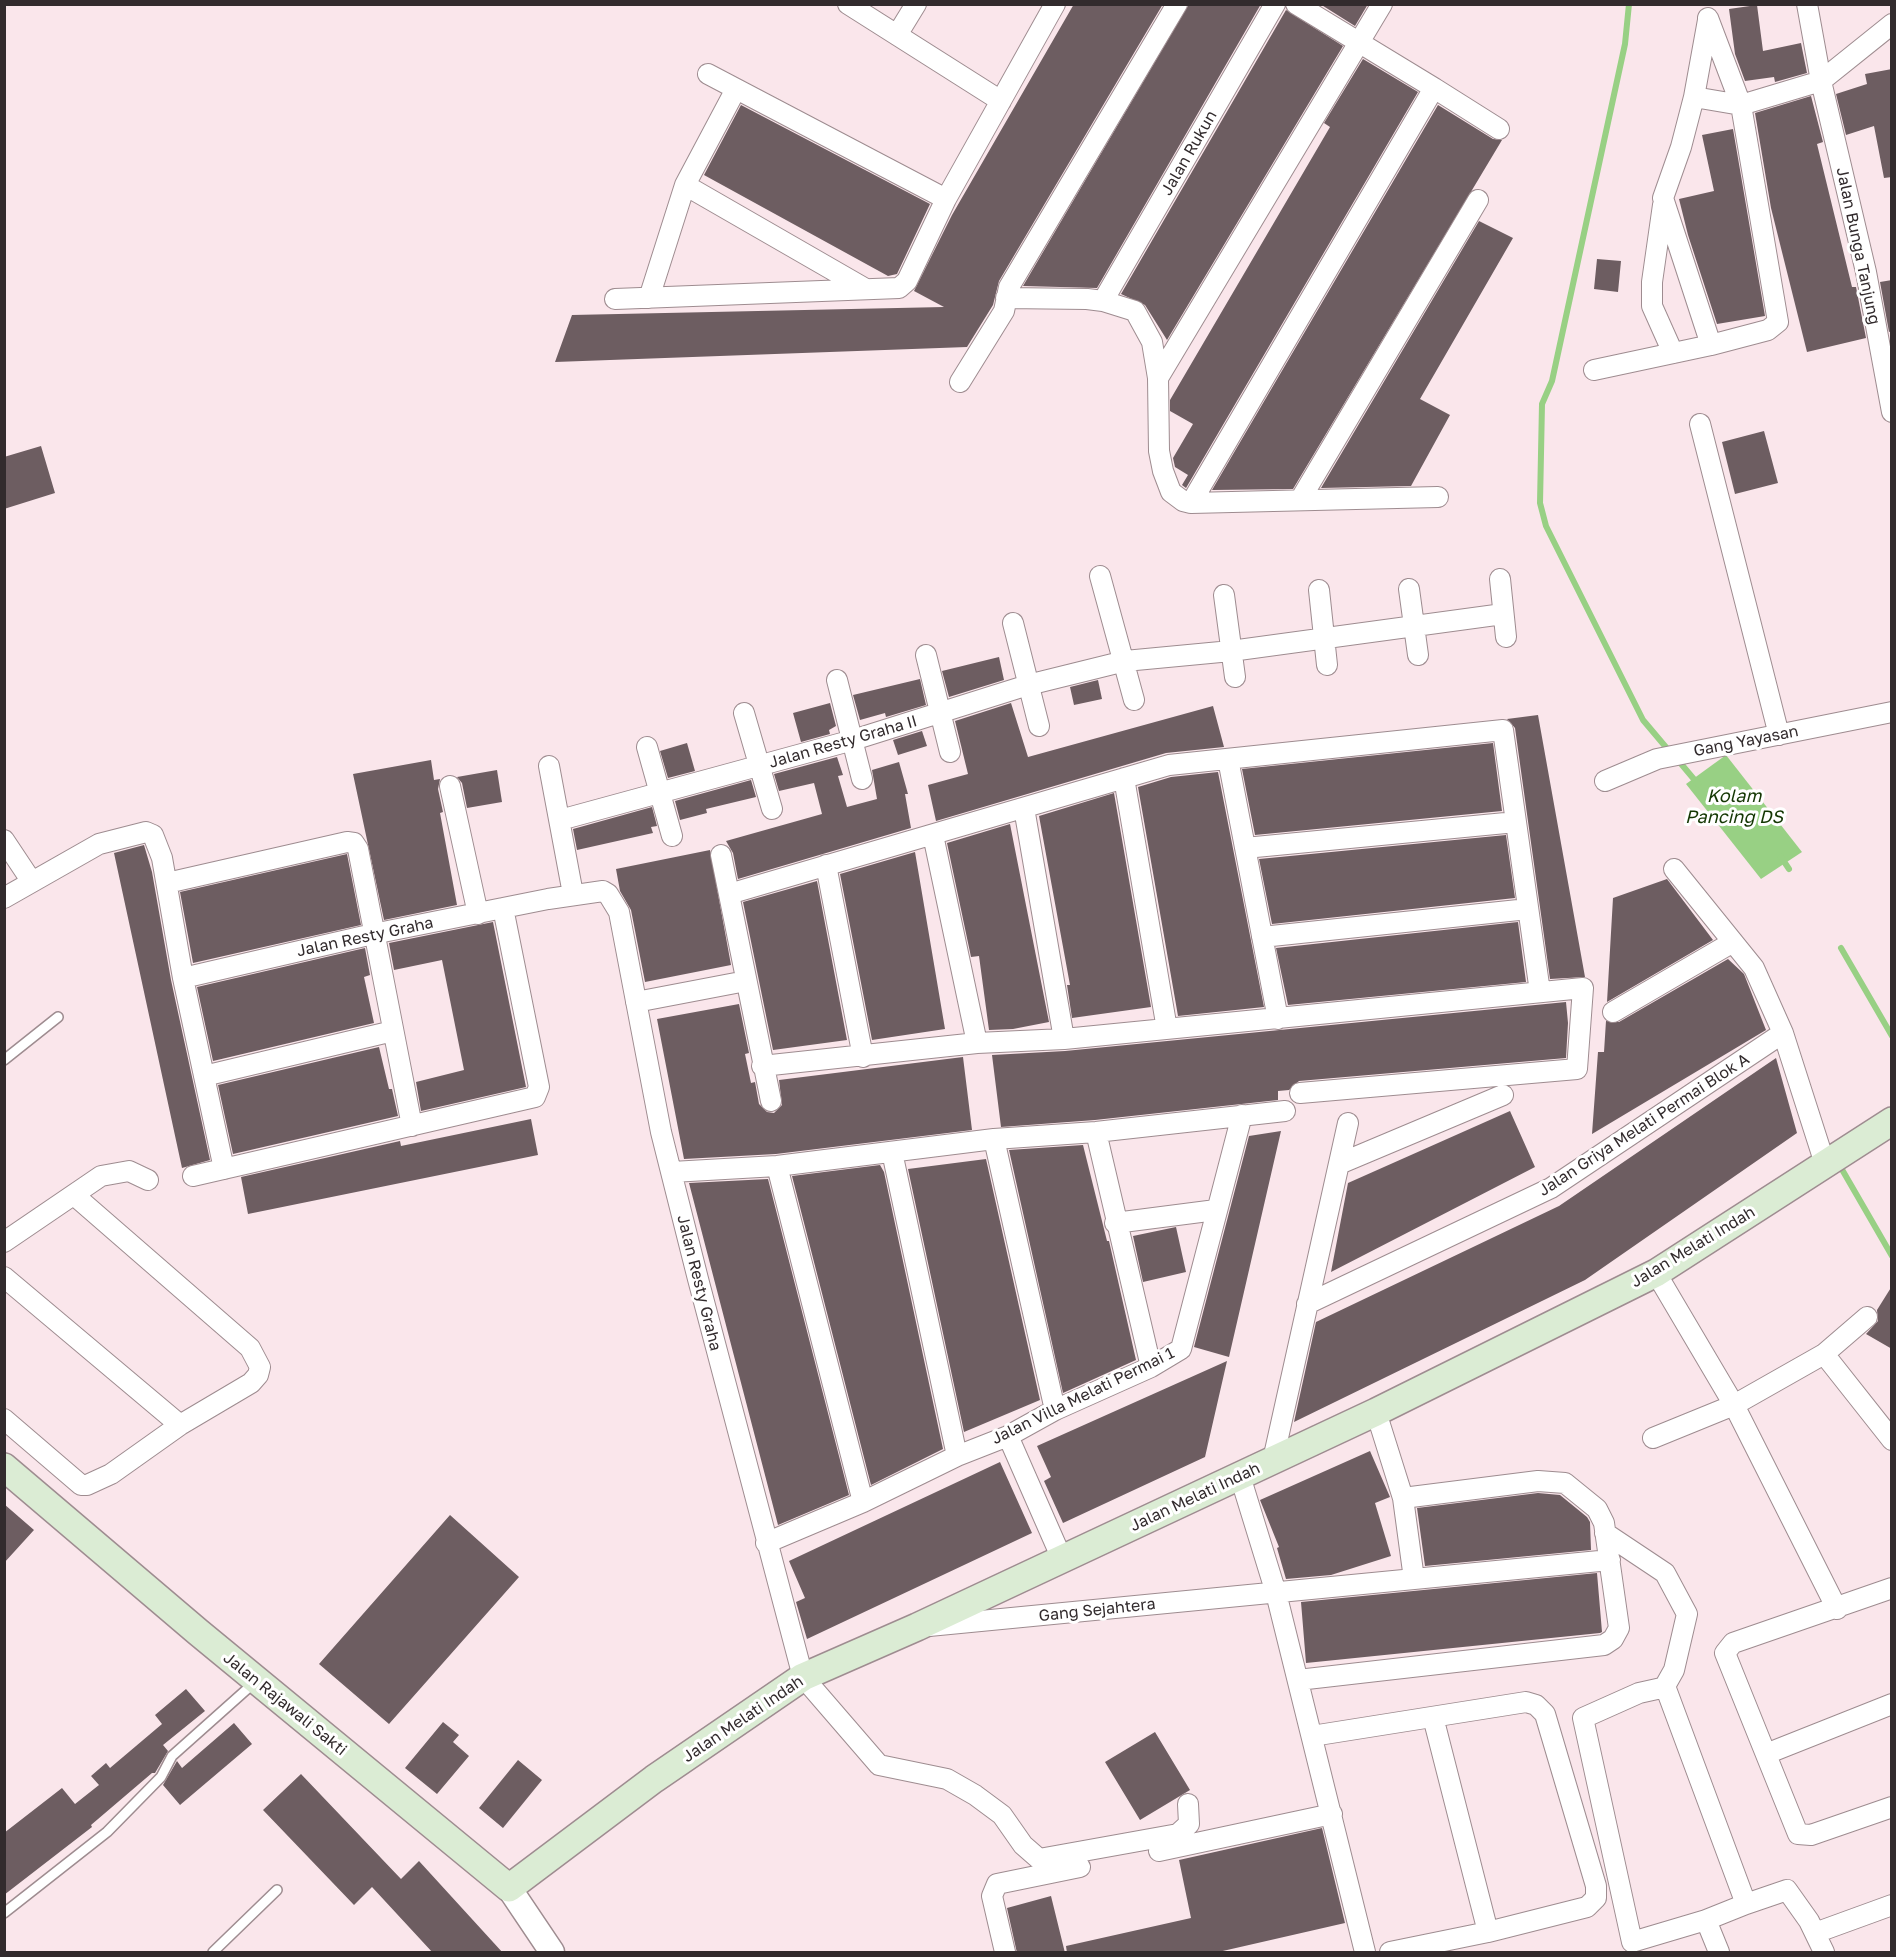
<!DOCTYPE html>
<html>
<head>
<meta charset="utf-8">
<style>
	body { margin:0 }
	#map { position:relative; width:1896px; height:1957px; overflow:hidden; background:#fae6eb; font-family:"Golos Text",sans-serif }
	canvas { display:block }
	.frame { position:absolute; inset:0; border:6px solid #322b2d; pointer-events:none }
</style>
</head>
<body>
<div id="map">
<canvas width="1896" height="1957"></canvas>
<div class="frame"></div>
</div>
<script>
const context = document.querySelector('canvas').getContext('2d');
context.lineJoin = 'round';
function fill(path, color) {
  context.fillStyle = color;
  context.fill(path, 'evenodd');
}
function poly(rows) {
  const path = new Path2D();
  for (const r of rows) {
    path.moveTo(r[0], r[1]);
    for (let i = 2; i < r.length; i += 2) path.lineTo(r[i], r[i + 1]);
  }
  return path;
}
function trace(path, color, width, dash) {
  context.strokeStyle = color;
  context.lineWidth = width;
  context.lineCap = dash ? 'butt' : 'round';
  context.setLineDash(dash || []);
  context.stroke(path);
}
function label(font, color, halo, rows, align = 'center') {
  context.font = font + ' "Golos Text",sans-serif';
  context.lineWidth = 6;
  context.setLineDash([]);
  context.textBaseline = 'middle';
  context.strokeStyle = halo;
  context.fillStyle = color;
  for (const [text, x, y, turn = 0] of rows) {
    context.save();
    context.translate(x, y);
    context.rotate((+turn || 0) * Math.PI / 180);
    context.textAlign = isNaN(turn) ? turn : align;
    if (halo) context.strokeText(text, 0, 0);
    context.fillText(text, 0, 0);
    context.restore();
  }
}
const water = poly([
	[1726,755,1802,852,1761,879,1686,784]
]);
const stream = poly([
	[1629,4,1625,44,1552,381,1542,404,1540,503,1546,526,1643,720,1670,752],
	[1677,759,1698,784],
	[1781,857,1789,869],
	[1841,948,1892,1036],
	[1840,1166,1892,1256]
]);
const building = poly([
	[1074,4,1163,4,999,281,993,305,967,347,555,362,572,315,944,307,914,291,952,215],
	[1189,4,1261,4,1097,288,1023,286],
	[1320,4,1368,4,1355,26],
	[1757,5,1763,51,1801,43,1807,73,1775,82,1774,77,1745,81,1735,54,1729,9],
	[1286,10,1343,46,1167,340,1145,305,1121,294],
	[1363,59,1418,92,1186,488,1182,485,1188,475,1175,467,1173,458,1193,424,1170,411,1170,400,1330,127,1324,123],
	[1892,69,1892,177,1884,178,1874,126,1846,135,1836,94,1867,84,1865,74],
	[1811,96,1823,142,1817,144,1852,287,1856,287,1866,338,1807,352,1771,208,1755,113],
	[741,105,930,204,897,274,888,276,704,175],
	[1438,105,1493,139,1502,140,1293,489,1212,490],
	[1733,129,1765,316,1717,324,1688,235,1679,199,1714,191,1702,135],
	[1479,221,1513,238,1420,399,1450,415,1411,486,1321,488],
	[1597,259,1621,261,1618,292,1594,289],
	[1892,280,1892,331,1889,332,1880,282],
	[1764,431,1778,483,1735,494,1722,442],
	[41,446,55,493,4,509,4,457],
	[999,657,1004,680,949,697,942,671],
	[920,679,926,705,886,717,885,713,860,720,853,695],
	[1098,680,1102,699,1074,705,1070,687],
	[830,703,836,726,829,730,830,734,801,742,793,713],
	[1011,703,1028,757,1213,706,1224,747,1166,753,936,821,928,785,968,774,955,721],
	[1538,715,1585,977,1550,979,1515,728,1507,719],
	[922,731,927,746,898,755,893,740],
	[687,743,695,771,668,778,660,751],
	[1493,743,1502,811,1255,835,1242,769],
	[837,757,843,775,838,776,847,807,877,799,872,770,899,762,908,794,905,794,911,828,738,879,733,853,726,841,822,814,814,783,779,791,774,774],
	[431,760,434,780,440,779,438,789,443,812,440,813,457,905,384,920,353,774],
	[497,770,502,802,467,808,462,783,457,777],
	[1218,772,1264,1007,1178,1016,1138,787,1171,777],
	[751,780,756,797,706,809,707,813,680,820,675,801],
	[1114,793,1151,1007,1072,1018,1067,985,1070,985,1039,816],
	[652,807,657,826,651,827,653,833,577,850,573,829],
	[1010,824,1049,1022,1013,1029,989,1030,979,956,971,957,947,843],
	[1506,835,1515,898,1272,924,1259,859],
	[144,845,152,872,171,980,210,1160,182,1168,114,853],
	[710,850,731,965,645,982,631,910,620,891,616,869],
	[915,852,945,1029,872,1040,840,874],
	[347,854,361,925,193,963,180,892],
	[1667,879,1713,940,1607,1002,1613,898],
	[817,881,847,1040,773,1050,743,902],
	[493,922,526,1087,421,1111,416,1082,464,1070,442,960,394,970,389,943],
	[1518,922,1526,982,1288,1005,1276,948],
	[365,948,370,975,364,977,374,1023,213,1061,197,987],
	[1728,959,1744,974,1766,1030,1592,1134,1598,1052,1604,1052,1606,1021,1619,1022],
	[1566,1002,1568,1023,1566,1058,1299,1081,1289,1090,1278,1091,1278,1100,1095,1120,1001,1127,992,1055,1065,1051],
	[739,1004,749,1053,745,1054,751,1083,755,1082,759,1104,767,1112,774,1113,782,1105,779,1080,963,1057,972,1130,776,1154,684,1159,657,1019],
	[379,1047,389,1089,392,1089,398,1116,233,1154,218,1085],
	[1776,1058,1797,1133,1585,1280,1294,1422,1316,1322,1559,1206],
	[1510,1111,1535,1167,1331,1272,1348,1183],
	[531,1119,538,1155,248,1214,241,1177,400,1141,401,1146],
	[1281,1131,1229,1357,1194,1347,1249,1136],
	[1083,1145,1107,1241,1109,1241,1136,1360,1063,1393,1009,1150],
	[986,1159,1040,1400,964,1432,908,1169],
	[880,1165,884,1172,943,1449,871,1485,792,1176],
	[768,1179,849,1495,778,1525,689,1183],
	[1176,1227,1186,1272,1143,1282,1133,1236],
	[1892,1286,1892,1349,1866,1334,1878,1321,1877,1310],
	[1227,1361,1205,1457,1063,1523,1044,1481,1051,1477,1037,1446],
	[1370,1451,1390,1497,1375,1503,1391,1556,1331,1575,1286,1579,1277,1548,1279,1547,1260,1500],
	[1000,1462,1032,1533,807,1639,796,1602,805,1598,789,1561],
	[1538,1493,1560,1495,1587,1517,1590,1522,1591,1550,1425,1566,1417,1508],
	[4,1504,34,1530,4,1563],
	[450,1515,519,1577,389,1724,319,1664],
	[1597,1573,1602,1632,1600,1633,1306,1663,1301,1602],
	[186,1689,205,1711,163,1745,168,1751,155,1773,152,1773,91,1825,92,1827,4,1895,4,1833,62,1788,75,1804,99,1785,91,1776,106,1763,110,1768,162,1724,155,1715],
	[443,1722,459,1735,453,1742,469,1756,437,1794,405,1768],
	[234,1723,252,1744,180,1805,163,1785,177,1761,182,1768],
	[1155,1732,1190,1790,1140,1820,1105,1762],
	[518,1760,542,1780,503,1828,479,1808],
	[301,1774,401,1879,419,1861,503,1953,433,1953,372,1887,354,1905,263,1810],
	[1322,1828,1345,1923,1214,1953,1067,1953,1066,1946,1191,1918,1179,1860],
	[1051,1896,1065,1953,1017,1953,1007,1908]
]);
const service = poly([
	[4,1060,58,1017],
	[4,1913,107,1832,161,1777,172,1756,255,1682],
	[213,1952,277,1890]
]);
const minor = poly([
	[848,4,1001,101],
	[1807,4,1821,81,1866,272,1892,412],
	[897,35,916,4],
	[708,74,946,199],
	[1434,88,1499,129],
	[1694,97,1708,20],
	[685,185,864,288],
	[1663,205,1652,282,1652,306,1673,353],
	[649,298,685,185,736,89],
	[1006,298,1087,299,1103,301,1135,311,1152,342,1158,378,1159,451,1163,471,1171,492,1183,501,1191,503,1438,497],
	[615,299,899,288,907,281,946,199,1055,4],
	[1103,301,1275,4],
	[1711,345,1663,198,1681,147,1694,97,1741,105,1821,81,1892,24],
	[1594,370,1711,345,1768,330,1778,322,1741,105,1708,18],
	[1158,378,1382,4],
	[960,382,1004,311,1009,287,1177,4],
	[1700,424,1779,735],
	[1300,500,1478,200],
	[1191,503,1434,88,1296,4],
	[1100,576,1134,700],
	[1500,579,1506,637],
	[1409,589,1418,655],
	[1319,590,1327,665],
	[1224,595,1235,677],
	[1013,623,1039,726],
	[926,655,950,752],
	[837,680,862,779],
	[744,713,772,809],
	[647,747,672,836],
	[1228,759,1278,1019],
	[549,766,573,894],
	[1124,778,1167,1029],
	[1605,781,1657,759,1892,712],
	[450,786,478,914],
	[1024,808,1064,1039],
	[560,820,853,740,1028,685,1125,661,1231,651,1503,614],
	[933,835,977,1043],
	[4,840,32,882],
	[1245,848,1516,822],
	[721,855,771,1101],
	[826,865,863,1057],
	[1674,869,1754,968,1783,1033,1825,1164],
	[167,883,347,842,354,843,358,849,412,1126],
	[729,894,1169,765,1503,730,1540,992],
	[4,898,99,844,146,832,153,835,162,858,183,978,224,1169],
	[1262,937,1528,909],
	[183,978,373,934,548,899,603,891,608,894,619,912,661,1132,698,1279,803,1677,879,1765,947,1779,975,1795,1002,1815,1023,1845,1039,1859,1178,1834,1189,1824,1188,1804],
	[636,1002,746,981],
	[1613,1012,1733,942],
	[762,1066,977,1043,1064,1039,1583,988,1577,1069,1300,1093],
	[204,1076,393,1031],
	[1096,1132,1151,1367],
	[994,1139,1055,1410],
	[892,1152,957,1456],
	[1339,1164,1503,1095],
	[777,1166,863,1502],
	[672,1172,777,1166,994,1139,1096,1132,1285,1111],
	[193,1176,535,1097,539,1087,503,908],
	[1115,1223,1216,1210],
	[4,1242,101,1176,129,1171,148,1180],
	[1656,1273,1734,1405,1837,1609],
	[4,1277,180,1425],
	[1307,1304,1551,1188,1783,1033],
	[1824,1354,1892,1440],
	[1376,1412,1403,1498,1414,1579],
	[4,1419,81,1485,87,1485,111,1474,180,1425,251,1383,258,1375,260,1367,250,1348,74,1195],
	[1008,1436,1062,1559],
	[1653,1438,1734,1405,1824,1354,1867,1317],
	[1273,1460,1348,1123],
	[1240,1476,1276,1593,1365,1952],
	[1605,1533,1665,1573,1687,1614,1674,1670,1665,1686,1746,1904,1787,1890,1809,1921,1824,1952],
	[766,1543,863,1502,957,1456,1008,1436,1055,1410,1151,1367,1181,1349,1242,1115],
	[1892,1588,1733,1643,1725,1653,1798,1834,1811,1835,1892,1807],
	[929,1626,1610,1560],
	[1298,1680,1604,1645,1613,1639,1619,1628,1604,1523,1597,1509,1565,1483,1538,1481,1403,1498],
	[1666,1687,1639,1693,1583,1718,1632,1942,1706,1920],
	[1433,1717,1488,1932],
	[1312,1736,1526,1702,1536,1705,1545,1714,1596,1886,1596,1898,1587,1907,1488,1932,1390,1952],
	[1766,1754,1892,1704],
	[1159,1851,1332,1814],
	[1815,1933,1892,1905],
	[1005,1952,992,1896,997,1884,1080,1867],
	[1719,1952,1706,1920,1746,1904]
]);
const tertiary = poly([
	[509,1888,552,1952]
]);
const secondary = poly([
	[4,1467,198,1632,509,1888,654,1779,803,1677,917,1627,1376,1412,1656,1273,1892,1121]
]);
const streetNames = [
	["Jalan Rukun",1189,153,-60],
	["Jalan Bunga Tanjung",1858,246,78],
	["Gang Yayasan",1746,741,-11],
	["Jalan Resty Graha II",843,742,-16],
	["Jalan Resty Graha",365,937,-12],
	["Jalan Griya Melati Permai Blok A",1644,1125,-33],
	["Jalan Melati Indah",1693,1247,-31],
	["Jalan Resty Graha",699,1283,76],
	["Jalan Villa Melati Permai 1",1083,1396,-26],
	["Jalan Melati Indah",1195,1497,-25],
	["Gang Sejahtera",1097,1610,-6],
	["Jalan Rajawali Sakti",285,1704,39],
	["Jalan Melati Indah",743,1719,-34]
];
const waterNames = [
	["Kolam",1734,796],
	["Pancing DS",1734,817]
];
fill(water, '#98d084');
trace(stream, '#98d084', 6);
fill(building, '#6d5d61');
trace(service, '#9e8c90', 12);
trace(minor, '#9e8c90', 22);
trace(tertiary, '#9e8c90', 27);
trace(secondary, '#9e8c90', 30);
trace(service, '#fff', 9);
trace(minor, '#fff', 20);
trace(tertiary, '#fff', 24);
trace(secondary, '#dbecd4', 27);
label('16px', '#322b2d', '#fff', streetNames);
label('italic 18px', '#143703', '#fff', waterNames);
</script>
</body>
</html>
